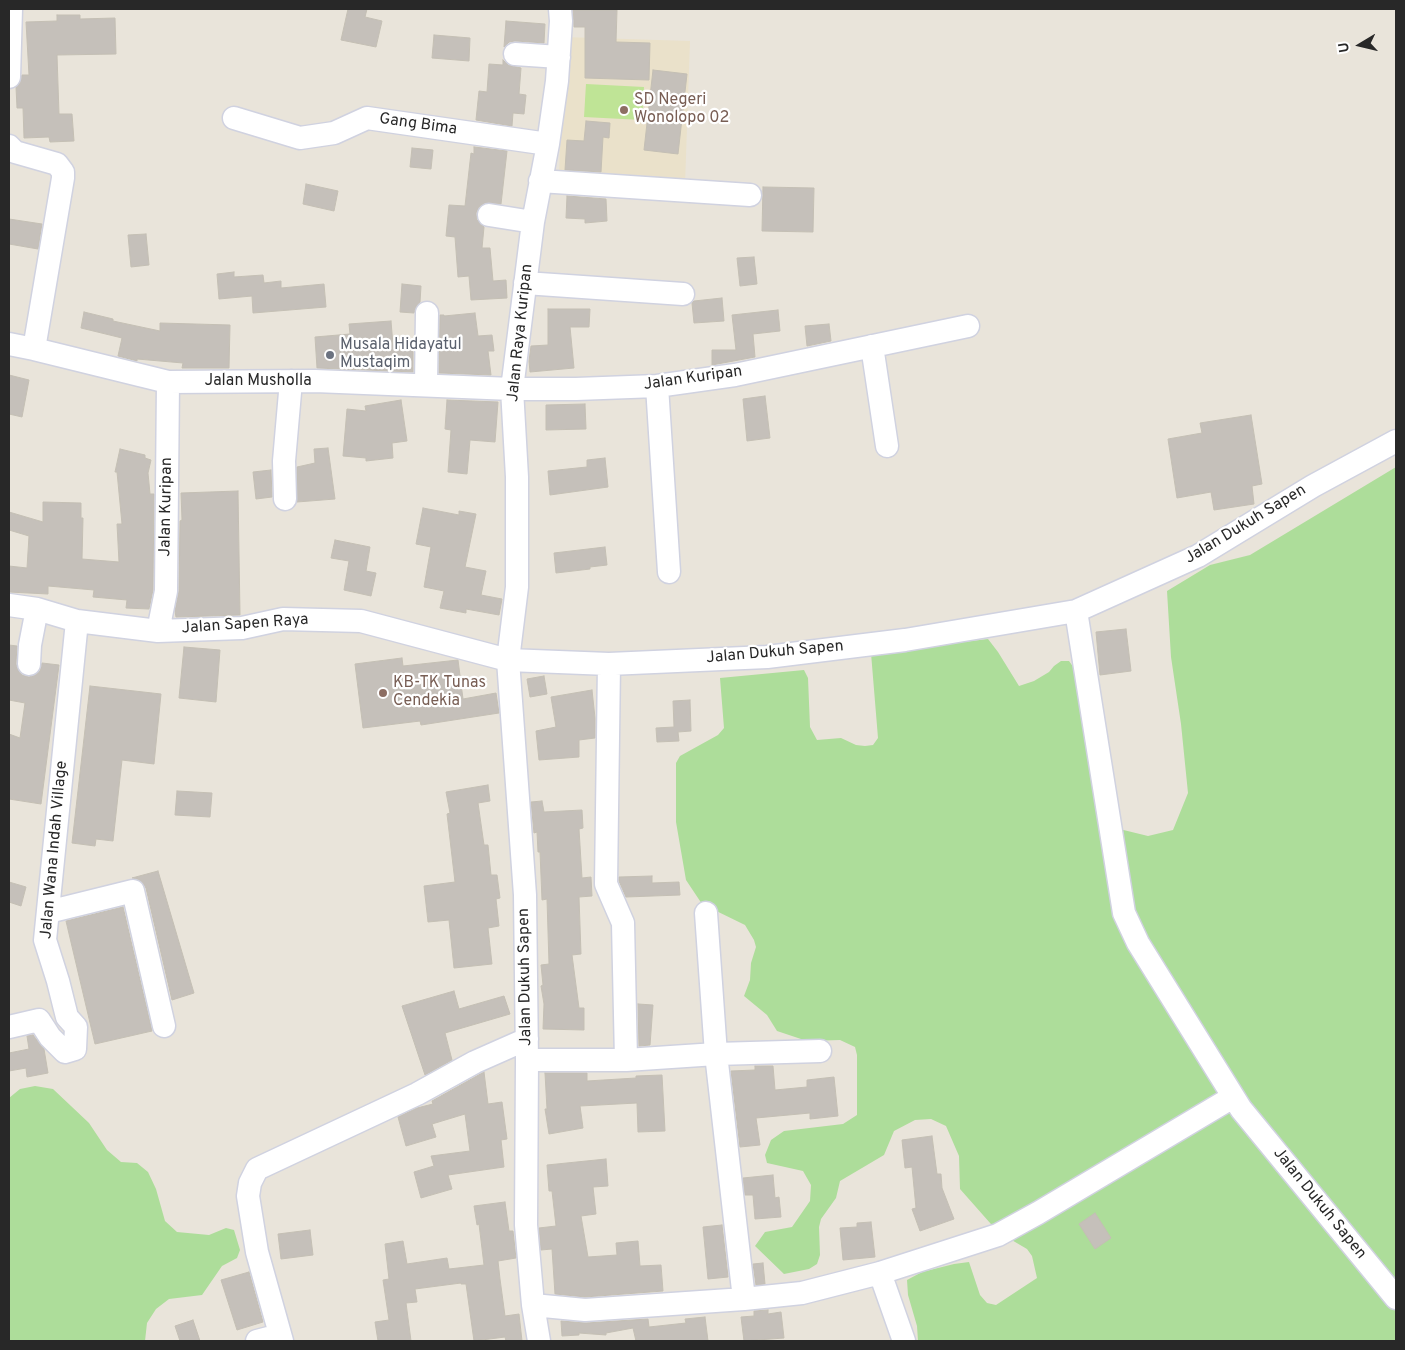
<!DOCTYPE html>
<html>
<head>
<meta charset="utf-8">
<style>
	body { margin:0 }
	#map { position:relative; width:1405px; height:1350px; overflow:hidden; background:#e9e4da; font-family:Overpass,sans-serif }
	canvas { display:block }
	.frame { position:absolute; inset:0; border:10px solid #282828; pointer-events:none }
	.north { position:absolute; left:1335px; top:20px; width:50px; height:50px; -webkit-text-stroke:4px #fff; paint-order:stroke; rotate:261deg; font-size:14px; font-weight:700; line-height:20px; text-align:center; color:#282828 }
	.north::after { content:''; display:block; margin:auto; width:18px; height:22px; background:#282828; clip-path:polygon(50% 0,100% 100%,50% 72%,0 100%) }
</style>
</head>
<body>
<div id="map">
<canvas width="1405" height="1350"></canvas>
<div class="frame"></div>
<div class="north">U</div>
</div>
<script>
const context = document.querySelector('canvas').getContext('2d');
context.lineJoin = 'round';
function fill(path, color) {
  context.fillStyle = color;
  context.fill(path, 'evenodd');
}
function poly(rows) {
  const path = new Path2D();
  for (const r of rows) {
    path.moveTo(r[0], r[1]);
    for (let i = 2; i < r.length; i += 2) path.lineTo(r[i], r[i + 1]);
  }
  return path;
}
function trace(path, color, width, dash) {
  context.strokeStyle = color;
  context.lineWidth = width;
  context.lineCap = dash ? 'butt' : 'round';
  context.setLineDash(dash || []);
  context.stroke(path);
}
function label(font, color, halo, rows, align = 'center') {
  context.font = font + ' Overpass,sans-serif';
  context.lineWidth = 4.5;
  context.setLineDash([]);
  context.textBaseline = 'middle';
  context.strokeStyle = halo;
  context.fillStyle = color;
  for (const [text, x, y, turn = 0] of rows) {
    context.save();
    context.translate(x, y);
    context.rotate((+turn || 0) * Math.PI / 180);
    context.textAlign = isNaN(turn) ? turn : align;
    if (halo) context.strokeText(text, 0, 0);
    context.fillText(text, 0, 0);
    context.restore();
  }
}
const education = poly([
	[563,37,690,41,685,185,559,180]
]);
const green = poly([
	[1396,467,1396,1341,918,1341,917,1326,908,1295,907,1280,922,1272,954,1264,969,1262,980,1295,987,1303,996,1305,1037,1278,1032,1256,1027,1249,998,1232,960,1189,959,1156,946,1126,931,1119,915,1120,894,1131,884,1155,840,1181,836,1198,821,1219,819,1227,820,1255,817,1264,809,1269,784,1274,755,1246,765,1232,792,1227,810,1201,811,1185,803,1171,767,1163,765,1155,771,1140,784,1131,843,1124,857,1115,857,1055,855,1047,840,1040,807,1041,777,1031,767,1015,744,996,750,980,751,963,756,947,754,940,745,925,702,904,686,880,676,822,676,763,680,756,718,735,724,728,720,678,804,670,808,678,810,727,817,740,841,738,856,745,865,746,873,745,878,738,871,653,988,639,998,652,1019,686,1034,681,1049,672,1054,666,1061,661,1069,661,1079,675,1099,824,1148,836,1173,830,1188,793,1181,724,1171,657,1167,591,1210,565,1250,555],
	[35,1086,53,1089,89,1123,107,1150,121,1162,137,1163,148,1172,156,1189,165,1221,177,1232,209,1235,226,1228,234,1230,240,1250,237,1258,222,1266,202,1295,169,1299,156,1309,147,1323,145,1341,9,1341,9,1098,20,1089]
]);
const pitch = poly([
	[586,84,644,87,642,120,584,117]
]);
const building = poly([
	[348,9,367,9,365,17,382,21,376,47,341,40,348,9],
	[573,10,617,10,616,42,650,43,649,80,585,78,585,27,574,27,573,10],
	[57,15,80,15,80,19,115,18,116,54,57,55,59,114,72,114,74,141,50,142,49,137,24,138,23,108,17,108,16,87,20,83,22,75,29,75,26,22,57,21,57,15],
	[506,21,545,24,544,43,515,41,509,42,504,47,506,21],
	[434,35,470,38,469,61,432,58,434,35],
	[503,60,508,65,521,68,519,94,526,95,524,114,513,113,512,126,476,120,479,91,487,92,489,64,503,65,503,60],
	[653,70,687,74,678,154,644,150,653,70],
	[586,121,610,123,609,138,603,137,601,172,565,170,567,140,584,141,586,121],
	[474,147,507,151,501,204,485,203,479,207,476,213,477,220,484,227,482,248,490,248,493,281,506,280,507,298,471,300,469,276,458,277,455,237,446,236,449,205,465,206,471,153,474,154,474,147],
	[412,148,433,150,431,169,410,167,412,148],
	[306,184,338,191,334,211,303,204,306,184],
	[763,187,814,188,813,232,762,231,763,187],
	[567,196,606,199,607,221,585,223,585,219,566,218,567,196],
	[9,219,42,224,38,249,9,244,9,219],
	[146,234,149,265,131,267,128,235,146,234],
	[754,257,757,284,740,286,737,258,754,257],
	[234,272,234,277,263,275,264,283,281,281,281,288,324,284,326,307,253,313,252,296,219,299,217,274,234,272],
	[402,284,421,286,420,302,416,307,414,313,400,312,402,284],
	[722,298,724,321,694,323,692,303,694,301,722,298],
	[548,309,590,309,589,327,570,327,574,368,530,372,529,361,531,346,548,345,548,309],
	[778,310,780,331,753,334,755,357,712,365,712,350,736,350,732,315,778,310],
	[84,312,113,319,113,321,160,331,160,323,230,325,229,368,182,368,183,363,137,359,137,361,118,356,122,338,81,328,84,312],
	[475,313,478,336,492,335,494,351,488,351,491,375,439,373,440,315,444,315,444,316,475,313],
	[391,321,393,345,413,344,413,372,317,368,315,337,350,334,349,324,391,321],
	[829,324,831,341,807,346,805,326,829,324],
	[9,375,29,380,22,417,9,414,9,375],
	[765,396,770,438,747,441,743,399,765,396],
	[401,400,407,441,392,443,393,458,366,461,366,458,343,456,347,409,366,411,365,406,401,400],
	[447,400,498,402,495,442,470,440,467,474,448,472,451,430,445,429,447,400],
	[585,404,586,429,546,430,546,405,585,404],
	[1251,415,1262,484,1252,486,1254,504,1214,510,1211,492,1177,498,1168,439,1202,433,1200,423,1251,415],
	[328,448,335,499,297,502,297,467,315,463,314,449,328,448],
	[120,449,145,455,145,458,151,460,148,473,150,494,154,494,154,497,153,590,149,609,126,608,127,600,93,597,94,590,48,586,48,594,9,592,9,566,27,568,29,536,9,530,9,512,43,522,43,502,81,503,81,518,83,518,82,559,119,562,117,524,122,524,117,472,115,472,120,449],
	[605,458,608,487,550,495,548,471,587,467,587,460,605,458],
	[271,470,272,497,256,499,253,472,271,470],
	[238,491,240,615,176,617,175,611,179,591,180,521,182,520,181,493,238,491],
	[423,508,459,515,459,511,476,514,465,567,486,571,481,595,502,599,499,615,466,609,466,613,440,608,444,591,424,587,431,547,416,544,423,508],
	[335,540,370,547,366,571,376,573,371,596,344,590,349,561,331,558,335,540],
	[605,547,607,565,590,567,590,569,556,573,554,553,605,547],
	[1126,629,1131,671,1100,675,1096,632,1126,629],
	[9,645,17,646,16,664,18,670,22,675,29,677,35,675,40,671,42,663,59,665,41,804,9,799,9,734,20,738,25,703,9,700,9,645],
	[184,647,220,650,216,702,179,698,184,647],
	[402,658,403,666,458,660,463,699,496,693,499,713,421,725,420,721,363,728,355,664,402,658],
	[544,676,547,694,530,697,527,679,544,676],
	[90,686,161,694,154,764,122,760,113,841,96,839,95,846,72,843,90,686],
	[592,690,595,718,595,738,579,740,579,757,539,760,536,731,556,727,551,697,592,690],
	[690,700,691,731,678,732,679,741,657,742,656,728,674,727,673,701,690,700],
	[488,785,490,801,478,803,484,845,488,845,491,875,497,875,500,898,496,899,499,926,488,928,492,964,454,968,449,920,428,922,424,886,455,882,447,814,450,813,446,792,488,785],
	[177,791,212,793,210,817,175,815,177,791],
	[542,801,544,812,582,810,583,828,579,829,582,878,591,877,592,896,579,897,581,954,572,955,579,1008,584,1008,584,1030,543,1029,544,1004,541,986,543,985,541,965,549,964,547,899,542,900,540,852,538,852,537,832,534,833,531,802,542,801],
	[158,871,194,993,172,1000,146,888,142,882,137,879,132,878,158,871],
	[652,876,652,883,679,882,680,895,626,897,619,881,619,877,652,876],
	[9,882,26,887,21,906,9,902,9,882],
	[123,907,152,1031,95,1044,66,921,123,907],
	[454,991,459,1009,504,996,510,1014,445,1033,452,1060,425,1075,402,1006,454,991],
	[638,1004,653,1005,650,1045,639,1046,638,1004],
	[33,1035,44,1049,48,1073,27,1077,26,1068,9,1071,9,1053,29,1049,27,1036,33,1035],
	[755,1066,773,1066,775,1090,807,1087,807,1080,834,1077,838,1116,810,1119,810,1113,756,1118,760,1145,740,1147,731,1071,755,1070,755,1066],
	[484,1072,488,1104,502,1102,507,1139,501,1140,504,1167,448,1175,452,1189,421,1198,414,1172,434,1166,431,1156,470,1151,465,1114,432,1124,436,1137,406,1146,398,1117,417,1108,433,1104,432,1101,484,1072],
	[545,1073,587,1073,587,1081,636,1078,636,1076,662,1075,665,1131,638,1132,637,1103,580,1106,583,1128,549,1134,545,1109,547,1109,545,1073],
	[932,1136,937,1174,941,1174,942,1188,954,1219,920,1231,912,1209,916,1208,912,1167,905,1168,902,1140,932,1136],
	[606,1159,608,1186,593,1187,596,1214,581,1216,588,1257,617,1255,616,1243,638,1241,640,1266,661,1265,663,1291,585,1297,555,1294,552,1249,541,1250,539,1228,556,1226,552,1191,549,1191,547,1165,606,1159],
	[773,1175,775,1198,779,1197,781,1217,755,1219,753,1195,745,1195,743,1178,773,1175],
	[505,1202,509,1231,513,1231,516,1258,498,1261,500,1279,505,1316,519,1314,522,1341,506,1341,505,1337,474,1341,466,1284,461,1284,461,1283,415,1289,417,1302,406,1303,411,1341,378,1341,375,1322,389,1320,383,1280,389,1279,385,1244,403,1241,407,1264,447,1258,449,1269,484,1265,479,1224,477,1225,474,1206,505,1202],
	[1095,1213,1111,1238,1095,1249,1079,1224,1095,1213],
	[871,1222,875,1257,843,1260,840,1228,857,1227,857,1223,871,1222],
	[722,1225,728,1277,708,1279,703,1227,722,1225],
	[310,1230,313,1255,281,1259,278,1234,310,1230],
	[763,1263,765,1284,756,1285,753,1264,763,1263],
	[249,1272,263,1322,237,1330,221,1280,249,1272],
	[768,1310,768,1314,781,1312,784,1338,744,1341,741,1317,754,1316,754,1311,768,1310],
	[705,1317,708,1341,636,1341,633,1328,606,1333,606,1335,579,1333,579,1335,562,1336,561,1321,586,1323,648,1319,649,1327,686,1323,685,1319,705,1317],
	[193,1320,200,1341,180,1341,175,1326,193,1320]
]);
const minor = poly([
	[515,54,559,57],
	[9,77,11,9],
	[234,118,300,138,334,133,367,118,548,144],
	[9,146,15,152,57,164,63,172,63,178,34,349],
	[540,181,750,195],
	[489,215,533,222],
	[525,283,683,294],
	[9,344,34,349,168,382,315,381,512,389,576,389,657,386,735,375,968,326],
	[872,346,887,446],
	[426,384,427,313],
	[657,386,669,572],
	[285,499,284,461,291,381],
	[9,605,37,609,77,621,158,631,242,628,283,619,361,621,508,660,609,664,767,657,905,640,1076,611,1198,556,1313,486,1396,441],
	[1076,611,1124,913,1138,943,1241,1109,1396,1298],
	[158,631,166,591,168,382],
	[29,664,30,645,37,609],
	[609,664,606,884,623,923,626,1060],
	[48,912,133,891,164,1026],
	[706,913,716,1054,820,1051],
	[9,1027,39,1020,50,1037,65,1052,75,1049,76,1027,67,1017,58,981,45,940,77,621],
	[527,1060,626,1060,716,1054,744,1299],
	[880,1273,904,1341],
	[533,1305,585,1310,744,1299,802,1293,880,1273,998,1235,1038,1213,1233,1097],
	[257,1341,280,1335],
	[282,1341,257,1252,248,1196,250,1183,257,1169,417,1094,475,1062,527,1039],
	[539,1341,533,1305,526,1225,527,1060,525,895,508,660,517,587,517,477,512,389,533,222,548,144,557,81,561,21,560,9]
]);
const markers = [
	[624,110,5,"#8d6e63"],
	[330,355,5,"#6b7280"],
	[383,693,5,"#8d6e63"]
];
const educationNames = [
	["SD Negeri",634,101],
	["Wonolopo 02",634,119],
	["KB-TK Tunas",393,684],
	["Cendekia",393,702]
];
const streetNames = [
	["Gang Bima",418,125,8],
	["Jalan Raya Kuripan",521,333,-84],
	["Jalan Kuripan",693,379,-8],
	["Jalan Musholla",258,382],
	["Jalan Kuripan",167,507,-89],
	["Jalan Dukuh Sapen",1246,525,-31],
	["Jalan Sapen Raya",245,625,-4],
	["Jalan Dukuh Sapen",775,653,-5],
	["Jalan Wana Indah Village",55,850,-85],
	["Jalan Dukuh Sapen",526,977,-91],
	["Jalan Dukuh Sapen",1319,1204,51]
];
const worshipNames = [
	["Musala Hidayatul",340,346],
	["Mustaqim",340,364]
];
fill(education, '#eae1ca');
fill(green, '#addd9a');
fill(pitch, '#bfe496');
fill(building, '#c5c0ba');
trace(building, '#c4bfb4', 1);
trace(minor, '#d0d2e0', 25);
trace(minor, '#fff', 22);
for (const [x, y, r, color] of markers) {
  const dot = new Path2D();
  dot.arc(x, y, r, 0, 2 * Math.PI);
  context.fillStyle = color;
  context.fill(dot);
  trace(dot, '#fff', 2);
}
label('16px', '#785e54', '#fff', educationNames, 'left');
label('16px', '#282828', '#fff', streetNames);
label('16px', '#5b616d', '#fff', worshipNames, 'left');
</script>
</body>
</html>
